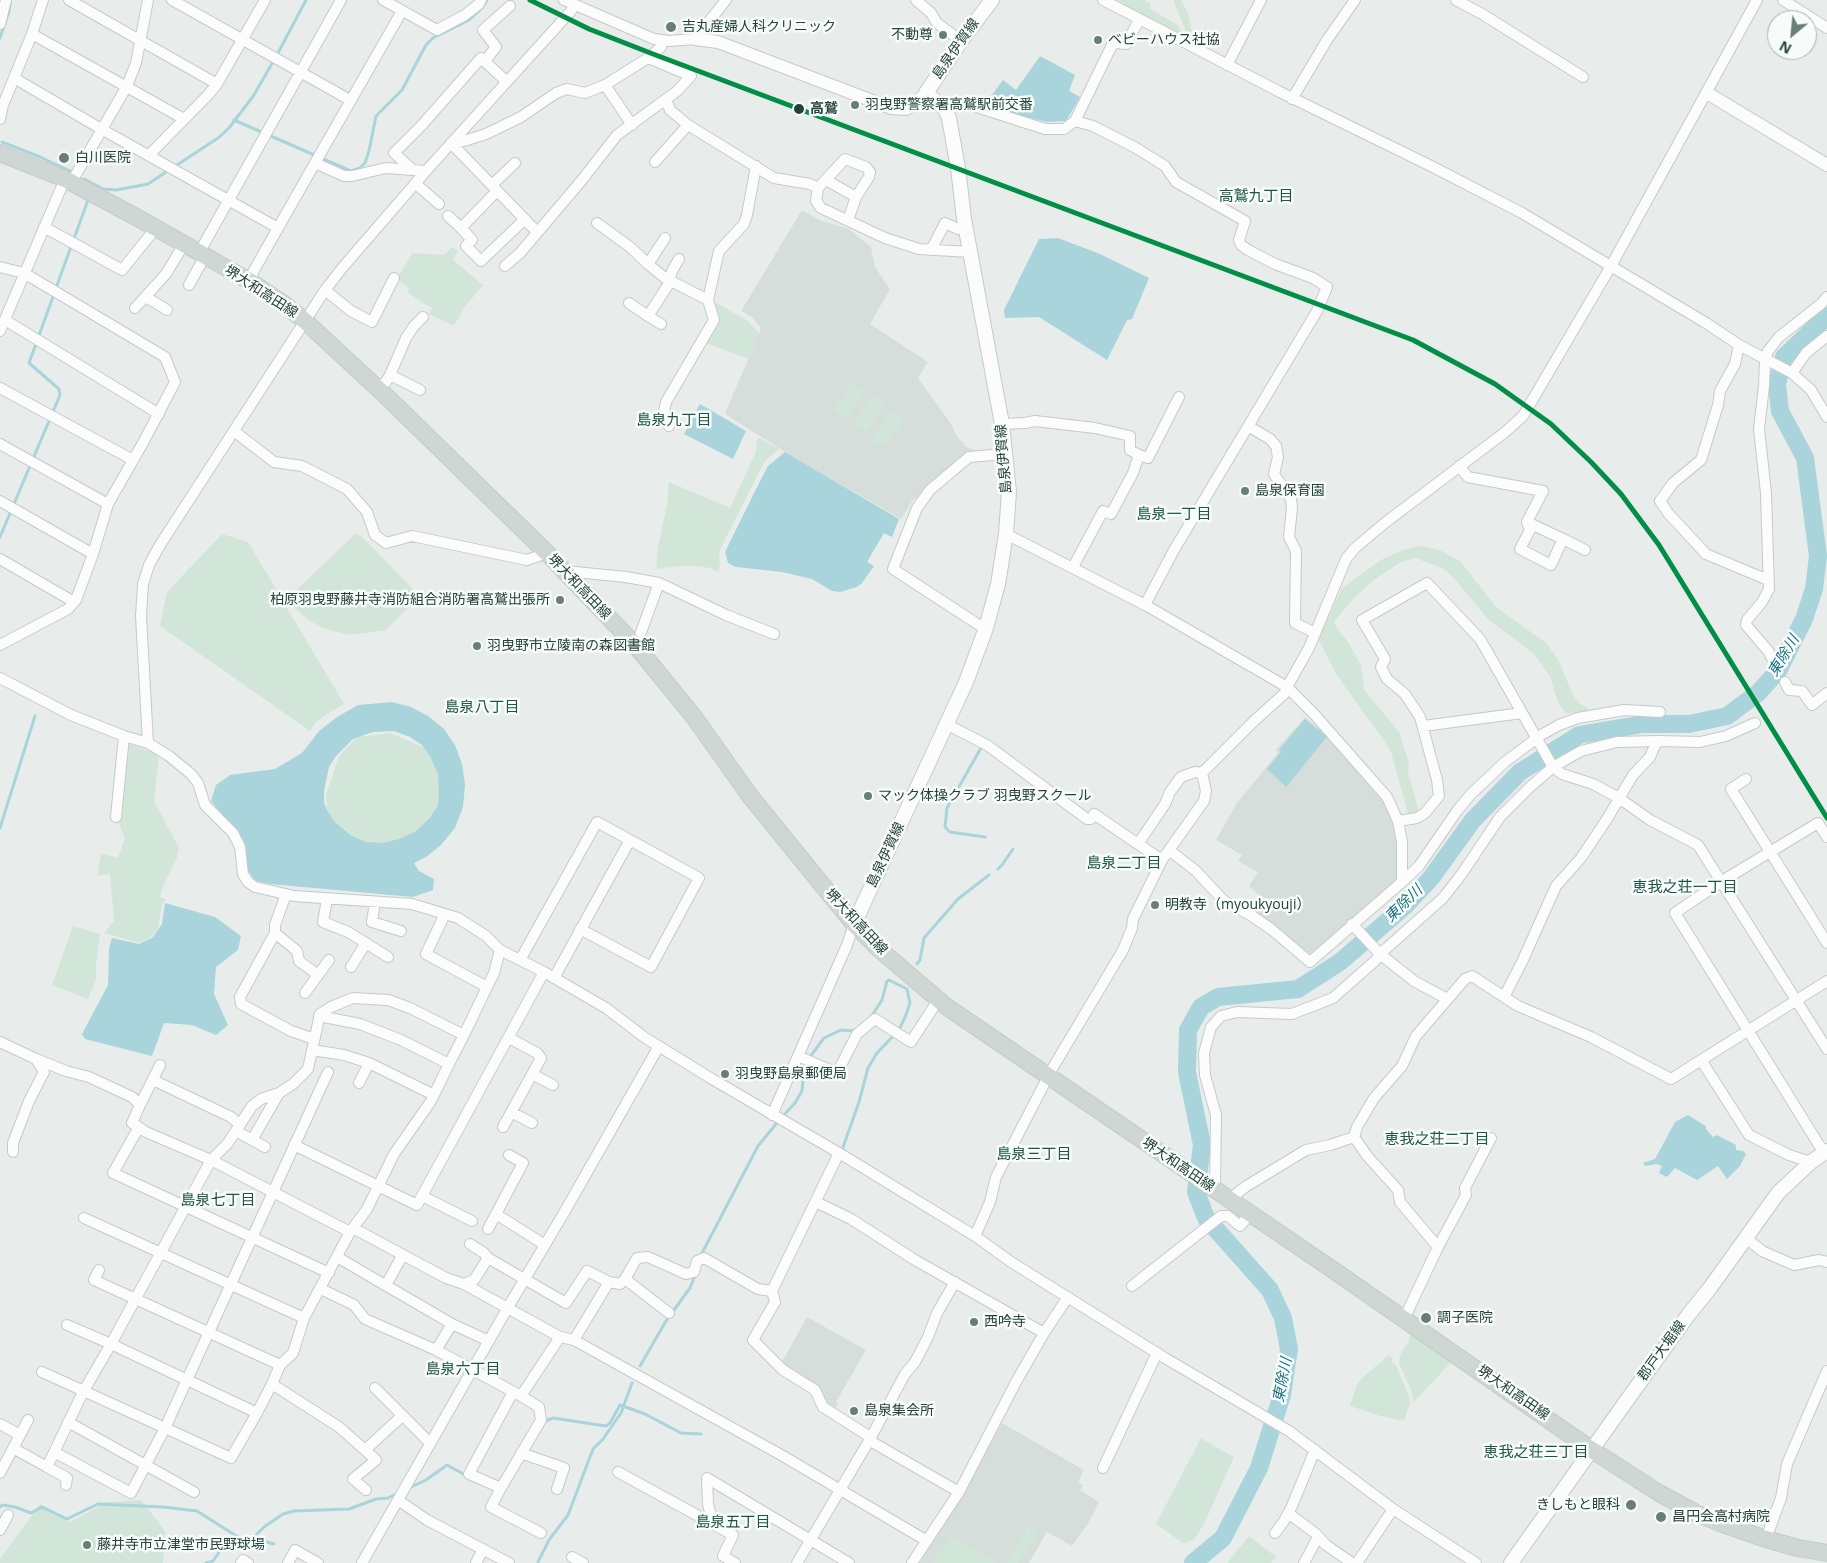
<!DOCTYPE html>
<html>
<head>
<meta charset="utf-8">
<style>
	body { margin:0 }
	#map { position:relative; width:1827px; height:1563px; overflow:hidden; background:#e8edeb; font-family:"Open Sans",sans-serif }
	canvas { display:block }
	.north { position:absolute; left:1767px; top:10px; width:50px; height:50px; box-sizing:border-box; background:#f7fbf9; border:1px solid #a3b1ad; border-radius:50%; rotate:208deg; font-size:14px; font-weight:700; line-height:20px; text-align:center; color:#24423a }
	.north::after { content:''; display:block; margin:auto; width:18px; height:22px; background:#697e78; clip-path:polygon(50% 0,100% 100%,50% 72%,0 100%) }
</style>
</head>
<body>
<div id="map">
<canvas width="1827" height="1563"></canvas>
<div class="north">N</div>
</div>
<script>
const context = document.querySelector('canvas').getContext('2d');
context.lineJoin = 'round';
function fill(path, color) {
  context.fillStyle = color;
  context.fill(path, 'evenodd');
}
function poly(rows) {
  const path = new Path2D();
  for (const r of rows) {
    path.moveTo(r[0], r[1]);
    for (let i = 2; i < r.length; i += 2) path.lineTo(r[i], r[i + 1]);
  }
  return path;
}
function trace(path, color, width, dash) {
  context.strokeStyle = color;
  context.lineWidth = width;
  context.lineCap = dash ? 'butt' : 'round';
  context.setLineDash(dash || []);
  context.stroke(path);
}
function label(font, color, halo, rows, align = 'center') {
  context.font = font + ' "Open Sans","Noto Sans JP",sans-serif';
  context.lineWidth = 5;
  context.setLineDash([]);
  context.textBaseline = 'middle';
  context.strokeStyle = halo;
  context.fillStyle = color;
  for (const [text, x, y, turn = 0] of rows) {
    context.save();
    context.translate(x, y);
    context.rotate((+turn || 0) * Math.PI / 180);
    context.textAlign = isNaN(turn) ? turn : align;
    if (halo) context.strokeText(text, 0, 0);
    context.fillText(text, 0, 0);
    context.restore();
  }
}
const built = poly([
	[802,210,820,220,849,229,871,247,875,267,890,289,870,324,928,362,918,378,952,425,956,435,966,447,975,450,913,500,901,519,785,452,725,414,761,328,751,316,741,311],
	[1305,717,1326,734,1384,801,1391,814,1399,841,1398,878,1376,900,1358,913,1310,954,1303,953,1251,914,1261,897,1249,886,1258,872,1238,861,1242,855,1216,840,1237,803,1278,753,1276,750],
	[807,1317,866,1350,836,1402,838,1404,835,1409,829,1405,813,1383,782,1362],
	[1002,1423,1084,1470,1078,1482,1083,1485,1080,1490,1099,1502,1088,1524,1072,1546,1047,1532,1029,1563,919,1563,963,1495]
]);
const green = poly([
	[1118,0,1144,0,1150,3,1150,9,1178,25,1181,31,1182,37,1179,37],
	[1173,0,1181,0,1188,13,1192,33,1189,41,1186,40,1186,31],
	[452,247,458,251,453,260,483,285,464,308,454,326,429,314,432,308,417,299,408,292,409,288,397,279,412,253,444,255],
	[713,301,748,321,759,333,748,359,706,343],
	[852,382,865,390,846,419,834,410],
	[873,395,885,403,867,432,854,423],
	[891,410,904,418,884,447,872,439],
	[758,437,779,449,765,461,721,547,719,556,720,565,718,572,710,568,697,566,696,568,695,566,681,566,656,569,658,547,667,504,669,482,730,508,755,454],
	[222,534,248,542,344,704,324,716,315,723,310,731,160,626,167,592],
	[355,534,360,535,420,596,386,630,349,635,323,628,308,620,294,607,290,596],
	[1421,546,1440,550,1461,562,1496,607,1546,643,1558,659,1573,695,1579,703,1595,713,1565,713,1557,700,1550,676,1534,654,1488,619,1454,578,1444,569,1415,558,1401,562,1375,579,1353,599,1334,622,1339,631,1348,642,1361,665,1364,690,1399,732,1409,763,1408,772,1419,812,1408,814,1391,752,1385,742,1338,677,1318,639,1342,588,1381,560,1402,550],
	[390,733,430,750,443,787,438,815,393,849,360,846,328,819,326,795,339,756,357,737],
	[126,743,159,754,154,801,179,848,177,857,162,889,160,897,166,900,162,904,158,929,153,935,140,943,104,933,114,921,110,874,97,876,101,853,118,858,125,838,121,830,118,818],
	[73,926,100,934,96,963,96,979,88,999,52,985],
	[1410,1332,1452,1361,1413,1403,1412,1392,1399,1364,1400,1355,1409,1341],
	[1389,1355,1393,1359,1391,1363,1395,1364,1409,1396,1410,1403,1404,1421,1380,1416,1350,1406,1357,1384,1362,1378],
	[1201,1438,1226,1453,1234,1457,1204,1524,1194,1540,1183,1543,1156,1524],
	[141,1500,165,1531,163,1563,0,1563,0,1559,40,1504,70,1522,107,1502],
	[1028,1526,1037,1536,1017,1563,1007,1563],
	[952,1536,998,1563,932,1563],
	[1249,1536,1276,1557,1271,1563,1227,1563]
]);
const water = poly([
	[1040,56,1075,75,1069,91,1080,97,1066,121,1047,122,1013,114,985,104,1003,80,1016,90],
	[1058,238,1100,254,1149,278,1132,319,1127,320,1107,360,1039,317,1005,318,1004,310,1039,239],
	[700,404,746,431,733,459,684,434],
	[785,452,899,519,892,537,884,533,867,562,874,566,862,583,857,587,840,592,832,591,812,579,782,572,736,567,728,563,725,552,761,479,768,466],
	[392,702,411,707,428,716,444,729,455,745,462,764,465,785,463,807,455,828,441,845,426,857,414,863,419,871,434,879,433,890,413,897,270,884,256,881,248,871,243,839,211,801,216,785,230,775,275,769,302,753,319,731,337,717,358,705],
	[394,731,410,737,422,745,430,756,438,774,439,793,438,805,430,818,416,831,399,839,383,843,366,842,350,835,334,821,328,812,324,803,324,791,329,767,336,756,353,739,373,732],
	[1305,719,1327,737,1286,787,1267,769,1281,752,1279,750],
	[165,903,215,917,241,936,238,950,216,967,214,994,228,1025,216,1035,192,1025,164,1023,152,1056,85,1039,82,1034,108,985,109,948,112,938,139,944,153,937,162,924],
	[1688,1115,1707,1127,1705,1128,1713,1137,1717,1135,1736,1145,1736,1150,1743,1151,1746,1154,1740,1166,1727,1179,1718,1166,1697,1180,1675,1168,1667,1177,1659,1173,1662,1166,1657,1164,1645,1166,1643,1163,1655,1159,1675,1122]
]);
const stream = poly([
	[0,38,9,11,10,3],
	[234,120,351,171,360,168,365,163,369,151,376,116,402,90,426,45,433,38,469,20,482,8,487,0],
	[2,142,40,157,70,171],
	[174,167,218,138,229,128,254,95,278,53,306,0],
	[84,179,103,189,116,190,148,184,169,170],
	[56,288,88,200],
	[0,537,60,395,59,389,29,363,54,294],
	[982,746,947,808,945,827,950,832,985,837],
	[0,828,35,716],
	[998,869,1002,865,1013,849],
	[917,964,920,960,924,938,958,899,989,875],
	[810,1057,824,1038,841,1030,855,1031,857,1029],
	[782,1117,795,1103,802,1091,804,1070,807,1064],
	[842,1150,859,1102,868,1068,877,1053,899,1030,906,1015,910,1003,907,989,889,980,887,981,882,1000,871,1017],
	[701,1255,758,1146,776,1124],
	[640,1366,666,1321,690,1288,696,1273],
	[543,1422,553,1418,606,1426,610,1423,620,1405,645,1414,681,1433,701,1434],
	[411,1487,426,1480,447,1465,467,1476],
	[0,1507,2,1505,15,1507,31,1513,42,1507,67,1519,98,1504,163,1507,197,1511,241,1539,251,1538,274,1544],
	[252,1539,264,1527,283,1514,294,1511,349,1509,376,1499,388,1498,394,1495],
	[538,1562,549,1540,568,1515,593,1449,603,1439,621,1413,632,1383],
	[206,1563,213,1561,226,1542,241,1539]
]);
const river = poly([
	[1193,1563,1223,1538,1259,1468,1282,1395,1289,1349,1283,1318,1270,1290,1206,1218,1196,1192,1202,1145,1187,1072,1188,1030,1201,1007,1218,997,1298,989,1340,962,1405,906,1431,878,1473,820,1520,772,1579,735,1643,724,1689,724,1727,716,1758,693,1778,671,1804,619,1814,589,1818,556,1805,458,1780,411,1777,384,1784,357,1827,316]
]);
const minor = poly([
	[69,0,217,84],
	[172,0,350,100],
	[383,0,437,30,465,15,479,4,481,0],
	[564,0,654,39,669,41,695,39,726,0],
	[916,0,931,13,937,23,961,41],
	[1103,0,1280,92,1433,167,1522,213,1706,323,1739,345,1792,373,1811,390,1827,417],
	[1456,0,1482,14,1583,77],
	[1783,0,1827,28],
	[402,11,315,163,344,176,352,176,386,168,426,171],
	[0,24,6,0],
	[32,34,184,119],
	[485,61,496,47,483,30,510,6],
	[1227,65,1261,0],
	[14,78,103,130,278,228],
	[605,85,632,125],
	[666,99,670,110,688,125],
	[1292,99,1327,40,1355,0],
	[945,109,954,102,961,102,1045,129,1064,129,1075,121,1112,45,1116,43,1126,44,1139,20],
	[0,119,3,105,32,34,43,0],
	[1075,121,1093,126,1136,148,1165,166,1176,182,1245,221,1239,240,1241,245,1248,250,1275,264,1313,278,1327,287,1317,311,1174,550,1147,601,1147,606],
	[451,143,464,141,486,134,521,117,556,93,567,89,585,93,605,85,648,58,661,47,662,41],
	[451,143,537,232],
	[149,155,208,95,217,84,265,0],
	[655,162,688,125,774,178,810,184,818,188],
	[413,170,394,153,422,125,481,58,506,81],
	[826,180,856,197],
	[71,183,127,86,136,63,148,0],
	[416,184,439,204],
	[492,185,515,163],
	[497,191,461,228,472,240,466,246,481,261,525,219],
	[448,216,461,228],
	[848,220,856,197,869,177,870,172,866,167,845,159,818,188,816,201,821,208,885,238,919,249,970,252],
	[597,223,630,247,648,264],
	[44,227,122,270,156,228],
	[665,238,648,264,665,278,708,300],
	[931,250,945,223,958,229,965,228],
	[199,253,341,0],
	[505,266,520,253,582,180,617,135,677,91,691,76,648,58],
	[0,267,24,273,165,357,175,382,144,441,108,504,93,554,76,600,68,609,0,645],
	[251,282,253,272,315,163],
	[189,285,205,256],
	[325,290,351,311,372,322,394,278],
	[146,297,167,310],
	[629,303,648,316,668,285,672,271,679,259],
	[135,308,166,274,184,244],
	[648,316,661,324],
	[5,320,159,414],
	[0,331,65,179],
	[1739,345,1735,364,1720,391,1718,405,1701,460,1673,483,1660,501,1668,513,1706,554,1768,580],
	[1792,373,1806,353,1827,336],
	[390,375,406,338,414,326,423,317],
	[0,388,133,460],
	[377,388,386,382,390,375,420,390],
	[1002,424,1025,423,1035,421,1095,428,1130,436,1130,450,1139,455],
	[669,426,663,417,666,402,714,320,708,300,719,251,744,224,747,215,756,166],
	[1248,426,1270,439,1276,446,1278,457,1274,474,1291,499,1292,508,1289,537,1296,551,1295,623,1315,633],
	[234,431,274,462,302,466,347,489,367,512,375,535,386,543,412,536,527,560,547,553],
	[0,444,108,504],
	[1459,466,1468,477,1543,491,1527,522,1530,530,1520,549,1551,565,1563,539,1585,550],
	[0,501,93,554],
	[1527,522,1563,539],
	[1006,534,1147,606,1287,687,1314,714,1387,797,1398,821,1402,842,1402,882,1310,962,1271,929,1252,916,1224,901,1196,871,1169,850],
	[0,559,74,602],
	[1073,567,1103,511,1111,514,1133,473,1139,455,1148,458,1179,397],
	[565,571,626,577,659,583,726,615,774,634],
	[986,628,979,625,893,569,917,508,930,490,969,457,1005,454],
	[636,646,659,583],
	[1771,657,1769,652,1746,625,1747,620,1762,602,1769,589,1766,493,1759,429,1764,386,1765,360,1768,351,1779,337,1821,304,1827,297],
	[0,678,71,715,124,736,148,743,169,756,191,774,198,783,205,805,233,833,240,847,243,874,248,882,255,887,294,896,412,904,458,918,486,936,500,950,544,972,606,1008,644,1037,712,1079,839,1153,975,1236,1011,1262,1165,1358,1289,1431,1393,1509,1476,1563],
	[1785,682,1789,690,1802,691,1812,705,1827,693],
	[946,724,987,745,1087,819,1091,819,1094,814,1138,844,1165,804,1170,792,1181,777,1195,772,1202,773],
	[1423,726,1522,713],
	[148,743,141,616,143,584,149,565,160,545,325,290,343,267,426,171,571,11,574,5],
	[1746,779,1731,789,1827,943],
	[116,817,124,736],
	[1398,821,1417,818,1425,813,1439,796,1437,780,1420,717,1405,694,1387,679,1381,667,1385,659,1362,620,1427,583,1480,639,1553,767,1562,774,1593,784,1619,798,1650,820,1698,845,1827,1049],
	[1138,844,1162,860],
	[1402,882,1419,866,1457,811,1470,795,1505,762,1541,735,1559,725,1578,718,1624,710,1660,712],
	[286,894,275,925,275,933,240,997,241,1004,291,1031,314,1039],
	[327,899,323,922,348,932,388,957],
	[375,902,372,922,401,931],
	[445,914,426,954,487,987],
	[1352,924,1380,954,1414,981,1447,999],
	[275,933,297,951,299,961,318,975],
	[520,960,597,822,699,878,651,967,580,929],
	[351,967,366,943],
	[554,978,630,840],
	[305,993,329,960],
	[1504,997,1522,962,1556,886,1581,858,1607,819,1633,775,1650,757,1657,741],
	[319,1016,360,1024,401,1040,449,1064],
	[464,1035,410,1008,388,1000,353,998,331,1007,320,1014,308,1069,293,1084,279,1093,261,1099,252,1106,228,1143,211,1160,111,1344,257,1413,272,1384,280,1365,293,1353,304,1318,350,1232,367,1209,394,1154,431,1101,449,1064,464,1035,487,987,494,973,500,950],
	[0,1042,36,1059,66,1071,89,1077,132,1097,140,1105,132,1123,146,1132,211,1160,350,1232],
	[312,1050,344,1055,369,1063,434,1095],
	[798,1056,837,1073,857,1034,875,1019,911,1042,938,1000],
	[1701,1060,1749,1135,1789,1155,1811,1162],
	[532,1074,553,1085],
	[153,1080,231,1117,240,1125],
	[359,1083,369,1063],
	[140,1105,160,1065],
	[511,1112,532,1123],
	[772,1115,847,945,854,924],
	[139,1127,113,1173,329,1273],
	[503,1127,541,1058,537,1053,509,1038],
	[236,1131,265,1147],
	[252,1140,279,1093],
	[294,1145,417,1205,544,972],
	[13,1152,13,1143,29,1101,44,1072,36,1059],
	[839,1153,772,1291,775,1302,753,1340,783,1370,815,1390,823,1407,867,1435,872,1442,959,1492],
	[1824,1153,1675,913,1722,881,1818,823,1827,837],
	[1215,1190,1216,1115,1205,1075,1204,1053,1211,1027,1221,1016,1237,1012,1292,1014,1333,998,1376,960,1380,954,1443,898,1461,875,1500,817,1530,787,1553,767,1581,751,1617,742,1657,741,1700,742,1726,736,1755,723],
	[422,1196,472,1221],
	[1229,1200,1245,1187,1306,1150,1330,1145,1354,1137],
	[816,1202,851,1219,915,1260,1044,1333],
	[496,1214,545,1245],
	[84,1218,304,1318],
	[353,1228,446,1278,464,1284,560,1337,574,1340,783,1456,927,1541],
	[488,1229,523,1163,509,1155],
	[975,1236,990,1202,996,1177,1052,1069,1123,950,1132,928,1133,919,1162,860,1204,801,1206,791,1202,773,1253,722,1285,693,1287,687,1309,648,1346,559,1355,548,1386,522,1504,433,1523,416,1611,266,1757,0],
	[1746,1238,1762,1251,1794,1265,1819,1260,1827,1262],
	[470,1244,484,1253,488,1258],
	[1438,1247,1400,1202,1398,1190,1368,1157,1354,1137,1357,1127,1374,1098,1402,1066,1416,1036,1465,979,1472,976,1518,1006,1591,1037,1671,1079,1827,981],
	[337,1257,452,1324,489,1341],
	[99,1270,94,1280,280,1365],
	[625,1279,669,1313],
	[464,1284,474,1280,488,1258,566,1303,587,1271,609,1282,620,1284,625,1279,637,1258,648,1257,686,1274,694,1272,697,1261,704,1258,758,1289,772,1291],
	[386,1285,402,1256],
	[1132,1286,1221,1216,1228,1216,1240,1226,1250,1214],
	[321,1289,354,1305,365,1319,436,1350,521,1396,560,1337],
	[1404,1319,1438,1247,1466,1195,1465,1188,1491,1138],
	[574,1340,609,1282],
	[436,1350,452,1324],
	[42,1372,231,1458,257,1413],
	[272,1384,339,1427,365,1450,402,1416],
	[375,1388,430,1443],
	[513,1392,469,1474,501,1488,541,1420,539,1407,521,1396],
	[68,1422,194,1492],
	[0,1424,20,1435],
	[13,1448,47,1467],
	[365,1450,376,1460,353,1479,366,1490],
	[54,1452,131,1493,165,1428,328,1072],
	[521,1453,564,1468,557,1489],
	[1103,1468,1157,1353],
	[618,1472,733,1535,723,1556,735,1563],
	[0,1473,28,1420],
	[707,1478,849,1563],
	[707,1478,708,1504,713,1524],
	[66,1485,67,1478,47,1467,83,1392,111,1344,67,1325],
	[501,1488,491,1507,541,1533],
	[398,1500,427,1520,509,1563],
	[1288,1513,1315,1533,1326,1545,1352,1563],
	[0,1530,8,1515],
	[1275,1533,1284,1521,1292,1506,1315,1450],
	[1766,1539,1781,1498,1787,1464,1827,1371],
	[572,1557,583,1563],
	[241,1563,243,1560,248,1563],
	[288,1563,295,1550,318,1563],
	[362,1563,507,1309,565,1211,659,1046],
	[476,1563,483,1549],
	[797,1563,870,1439,905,1374,915,1362,928,1337,937,1313,955,1282],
	[912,1563,959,1492,1016,1382,1044,1333,1068,1297],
	[1304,1563,1318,1537],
	[1357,1563,1393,1509]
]);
const tertiary = poly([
	[695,39,718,42,891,108,906,109,915,104,926,93],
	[1707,93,1827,165]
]);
const secondary = poly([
	[854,924,966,682,986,628,998,584,1006,534,1009,492,1002,424,964,219,958,168,949,118,945,109,926,93,961,41,992,0],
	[1511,1563,1625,1403,1689,1314,1710,1288,1778,1193,1811,1162,1827,1151]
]);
const primary = poly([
	[0,153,65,179,149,224,251,282,284,304,305,321,387,397,547,553,636,646,694,717,750,796,854,924,879,949,947,1007,1339,1274,1592,1450,1659,1493,1696,1513,1725,1525,1766,1539,1798,1548,1827,1553]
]);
const rail1 = poly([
	[530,0,589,29,653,54,1413,340,1495,384,1551,424,1591,462,1621,494,1659,545,1827,818]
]);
const markers = [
	[671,27,6,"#697e78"],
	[943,35,5,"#697e78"],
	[1098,40,5,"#697e78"],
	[855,105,5,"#697e78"],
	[799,109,6,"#24423a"],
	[64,158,6,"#697e78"],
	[1245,491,5,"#697e78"],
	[560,600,5,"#697e78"],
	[477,646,5,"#697e78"],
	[868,796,5,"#697e78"],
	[1155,905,5,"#697e78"],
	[725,1074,5,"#697e78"],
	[1426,1318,6,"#697e78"],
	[974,1322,5,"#697e78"],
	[854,1411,5,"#697e78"],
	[1631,1505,6,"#697e78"],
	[1661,1517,6,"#697e78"],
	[87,1545,5,"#697e78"]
];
const poiNames = [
	["吉丸産婦人科クリニック",682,27],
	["不動尊",933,35,"right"],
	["ベビーハウス社協",1108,40],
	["羽曳野警察署高鷲駅前交番",865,105],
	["白川医院",75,158],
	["島泉保育園",1255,491],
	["柏原羽曳野藤井寺消防組合消防署高鷲出張所",550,600,"right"],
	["羽曳野市立陵南の森図書館",487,646],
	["マック体操クラブ 羽曳野スクール",878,796],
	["明教寺（myoukyouji）",1165,905],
	["羽曳野島泉郵便局",735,1074],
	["調子医院",1437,1318],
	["西吟寺",984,1322],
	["島泉集会所",864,1411],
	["きしもと眼科",1620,1505,"right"],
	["昌円会高村病院",1672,1517],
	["藤井寺市立津堂市民野球場",97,1545]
];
const streetNames = [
	["島泉伊賀線",956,49,-55],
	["堺大和高田線",261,292,33],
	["島泉伊賀線",1004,459,-95],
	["堺大和高田線",579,587,46],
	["島泉伊賀線",886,855,-65],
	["堺大和高田線",856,922,47],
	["堺大和高田線",1178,1165,34],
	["郡戸大堀線",1662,1351,-54],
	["堺大和高田線",1513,1393,35]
];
const stopNames = [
	["高鷲",810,109]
];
const neighbourhoodNames = [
	["高鷲九丁目",1256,197],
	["島泉九丁目",674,421],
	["島泉一丁目",1174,515],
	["島泉八丁目",482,708],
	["島泉二丁目",1124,864],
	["恵我之荘一丁目",1685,888],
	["恵我之荘二丁目",1437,1140],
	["島泉三丁目",1034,1155],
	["島泉七丁目",218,1201],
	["島泉六丁目",463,1370],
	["恵我之荘三丁目",1536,1453],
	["島泉五丁目",733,1523]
];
const waterNames = [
	["東除川",1784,656,-59],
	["東除川",1404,904,-44],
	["東除川",1283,1380,-79]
];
fill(built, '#d6dedb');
fill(green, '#d1e6d8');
fill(water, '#a9d4db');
trace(stream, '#a9d4db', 3);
trace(river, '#a9d4db', 18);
trace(minor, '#c5cac8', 12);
trace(tertiary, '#c5cac8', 14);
trace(secondary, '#c3cbc8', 16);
trace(primary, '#c3ccc9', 18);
trace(minor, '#fcfcfc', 10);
trace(tertiary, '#fcfcfc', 12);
trace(secondary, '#fcfcfc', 14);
trace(primary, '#cfd7d5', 16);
trace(rail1, '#028e46', 5);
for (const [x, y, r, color] of markers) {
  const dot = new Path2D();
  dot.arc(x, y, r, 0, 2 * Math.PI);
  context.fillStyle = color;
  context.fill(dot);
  trace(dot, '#f7fbf9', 2);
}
label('14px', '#24423a', '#f7fbf9', poiNames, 'left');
label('14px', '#24423a', '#f7fbf9', streetNames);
label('bold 14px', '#24423a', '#f7fbf9', stopNames, 'left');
label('15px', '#1f5548', '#f7fbf9', neighbourhoodNames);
label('italic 15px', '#1c6f80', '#f7fbf9', waterNames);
</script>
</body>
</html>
